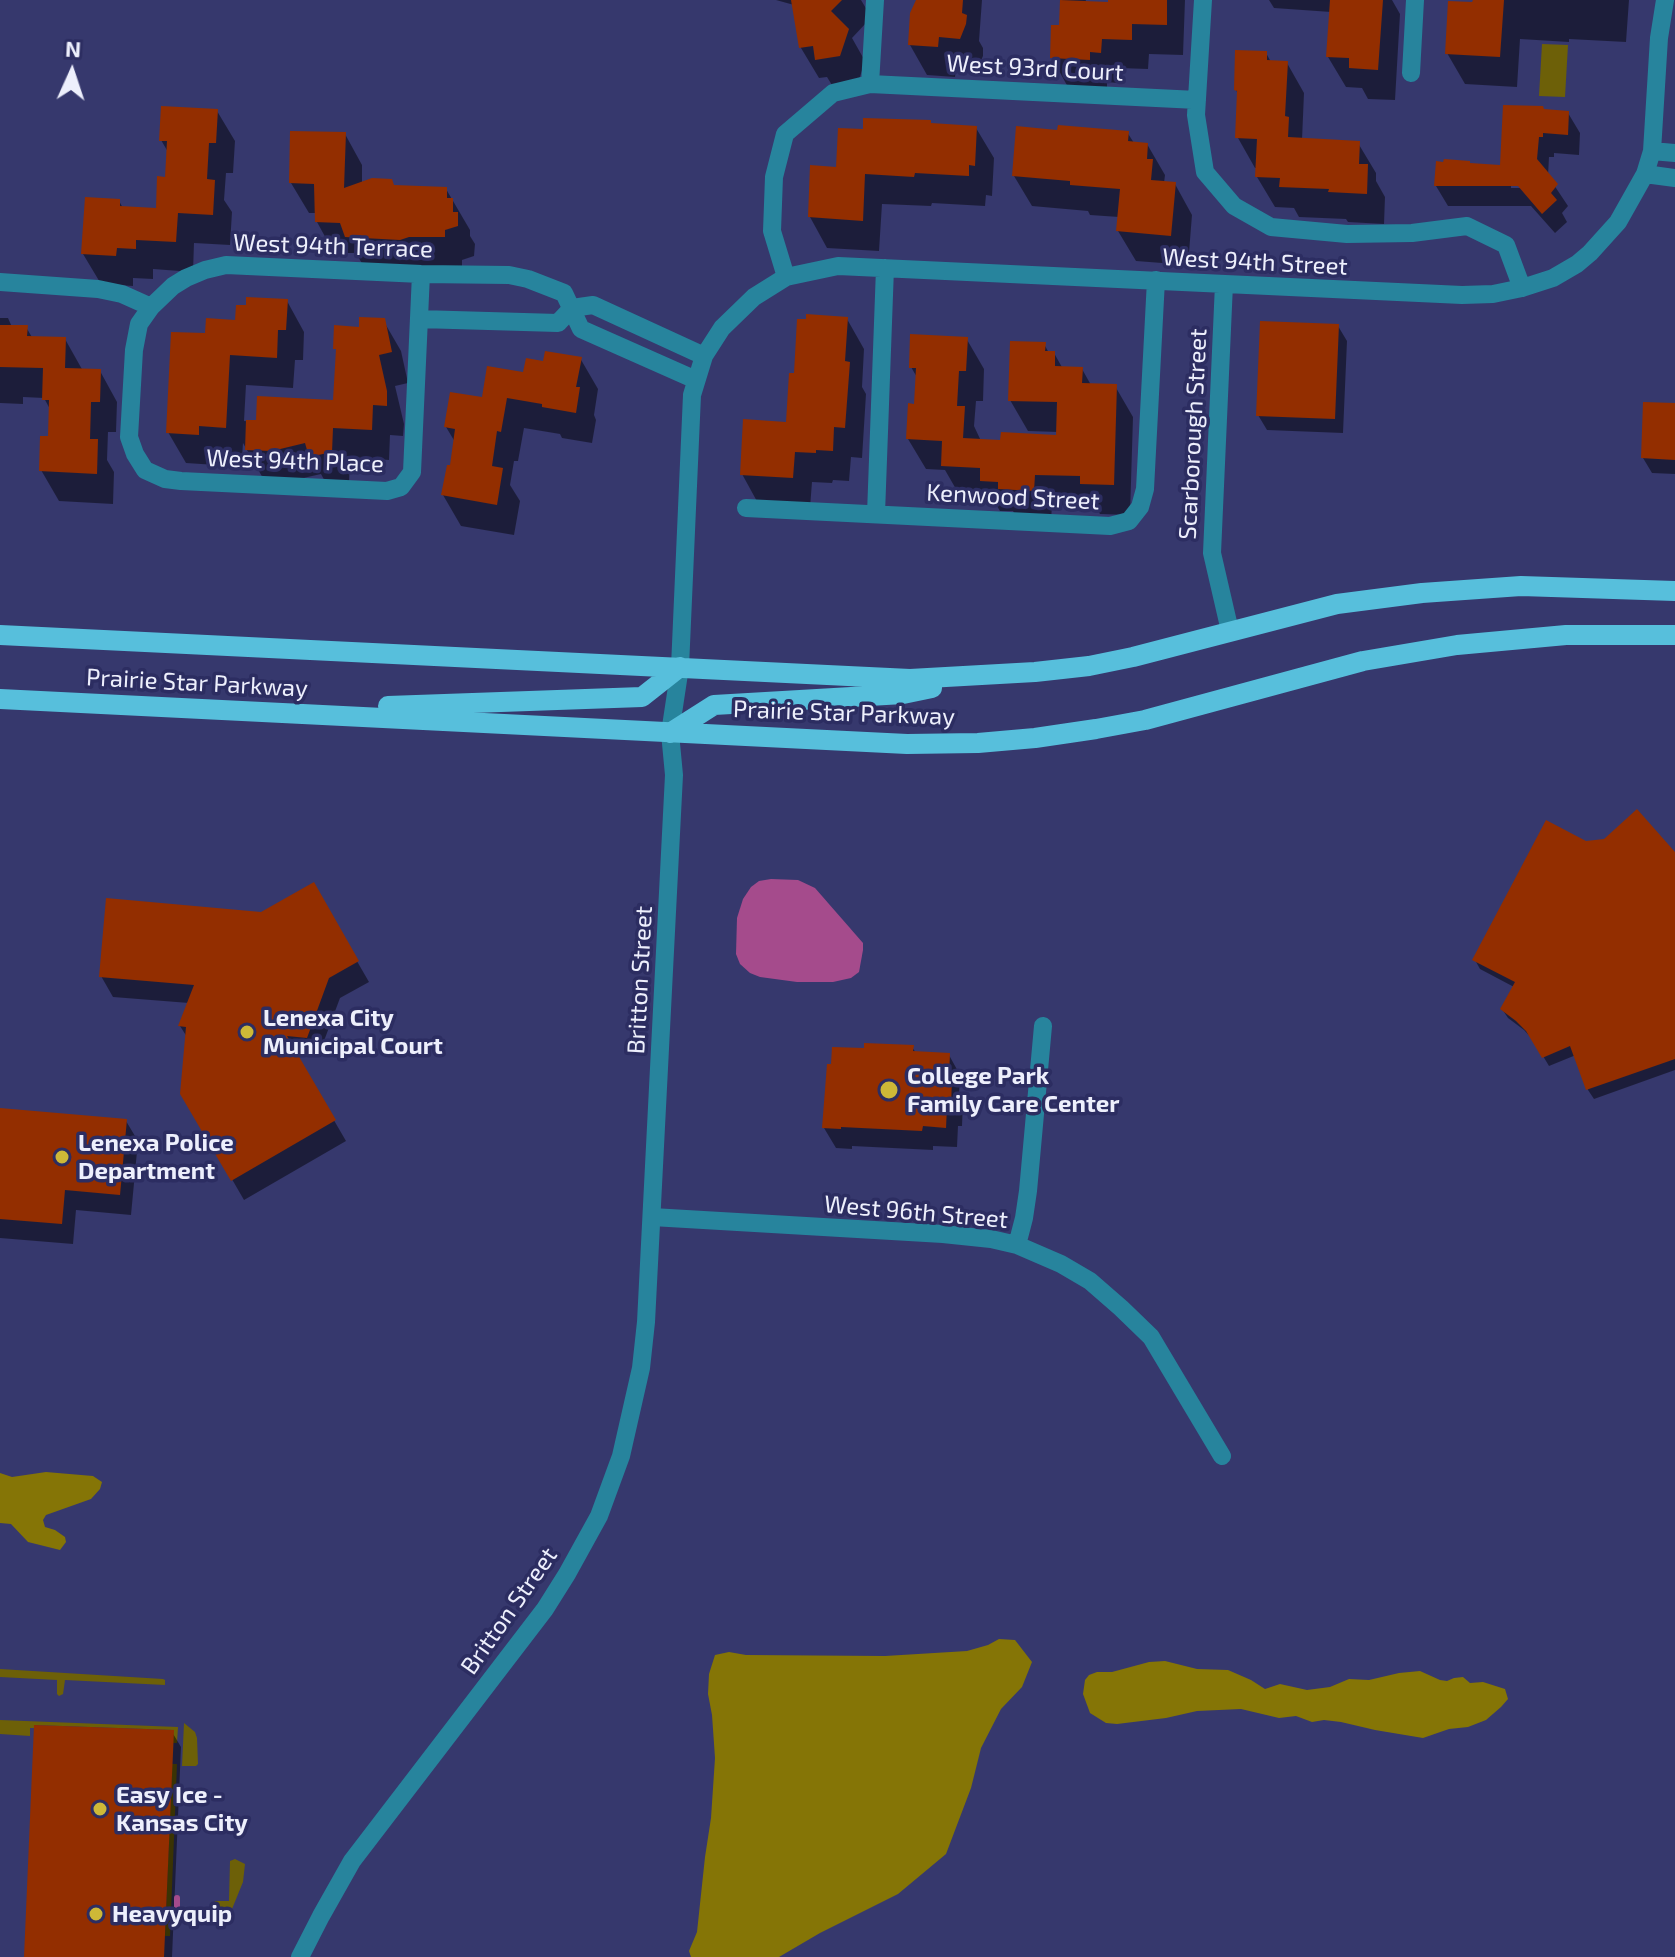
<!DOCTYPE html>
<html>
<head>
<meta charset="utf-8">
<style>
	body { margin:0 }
	#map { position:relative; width:1675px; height:1957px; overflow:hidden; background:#36386d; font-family:"Exo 2",sans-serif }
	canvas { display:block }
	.north { position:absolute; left:32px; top:32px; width:80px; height:80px; -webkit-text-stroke:6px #2c2d61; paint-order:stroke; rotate:3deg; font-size:22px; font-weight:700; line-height:32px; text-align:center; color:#edeffc }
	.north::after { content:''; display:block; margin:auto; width:28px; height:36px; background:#edeffc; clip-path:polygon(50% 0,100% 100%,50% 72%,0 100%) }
</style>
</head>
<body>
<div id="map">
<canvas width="1675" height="1957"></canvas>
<div class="north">N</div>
</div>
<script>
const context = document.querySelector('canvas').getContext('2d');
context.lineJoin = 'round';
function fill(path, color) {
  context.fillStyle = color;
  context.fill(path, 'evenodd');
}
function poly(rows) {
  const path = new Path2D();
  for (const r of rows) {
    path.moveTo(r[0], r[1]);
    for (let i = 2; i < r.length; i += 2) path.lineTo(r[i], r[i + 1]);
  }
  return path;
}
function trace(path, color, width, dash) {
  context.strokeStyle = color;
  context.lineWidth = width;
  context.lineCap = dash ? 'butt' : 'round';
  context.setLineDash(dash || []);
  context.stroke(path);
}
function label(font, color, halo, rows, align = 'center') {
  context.font = font + ' "Exo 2",sans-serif';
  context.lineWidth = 7;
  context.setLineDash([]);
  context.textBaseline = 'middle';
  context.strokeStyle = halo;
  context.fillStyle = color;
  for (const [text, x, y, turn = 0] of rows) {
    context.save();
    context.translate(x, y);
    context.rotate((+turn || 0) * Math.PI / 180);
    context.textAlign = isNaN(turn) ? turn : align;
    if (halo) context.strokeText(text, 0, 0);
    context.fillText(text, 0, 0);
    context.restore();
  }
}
const green = poly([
	[1542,44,1568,45,1565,97,1539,96],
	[0,1669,163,1679,165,1680,165,1685,65,1680,63,1694,59,1696,57,1694,57,1680,0,1677],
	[0,1720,178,1727,177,1743,173,1743,173,1730,34,1725,34,1728,30,1728,30,1736,0,1734],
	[184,1723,195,1732,197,1738,198,1764,196,1766,182,1766],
	[172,1764,177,1764,170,1936,165,1936],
	[235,1859,245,1864,243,1882,232,1909,229,1911,222,1911,215,1907,213,1904,215,1901,229,1901,230,1861]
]);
const forest = poly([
	[46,1472,93,1476,102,1482,100,1489,91,1499,46,1515,43,1520,45,1527,55,1530,65,1537,66,1542,60,1550,28,1542,11,1524,0,1523,0,1473,12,1477],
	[999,1639,1015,1640,1032,1662,1022,1687,1001,1709,981,1748,971,1788,946,1854,898,1894,820,1933,779,1957,691,1957,689,1951,697,1932,705,1857,711,1818,715,1758,712,1715,708,1694,709,1674,715,1655,729,1652,746,1655,885,1656,967,1651,988,1645],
	[1165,1661,1197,1669,1228,1670,1251,1680,1265,1689,1280,1684,1307,1690,1330,1687,1349,1679,1369,1680,1399,1673,1420,1671,1440,1680,1447,1681,1454,1678,1463,1677,1470,1683,1483,1682,1505,1689,1508,1699,1501,1707,1486,1720,1468,1727,1449,1729,1423,1738,1375,1730,1341,1722,1324,1720,1312,1722,1296,1716,1279,1718,1241,1709,1197,1711,1166,1718,1117,1724,1106,1723,1090,1713,1083,1694,1085,1680,1089,1675,1097,1672,1112,1672,1149,1662]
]);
const water = poly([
	[771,879,798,880,815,888,863,943,863,950,859,972,851,978,833,982,797,982,760,977,750,973,740,964,736,954,737,918,743,899,751,887,759,881]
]);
const shadow = poly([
	[776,0,861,0,870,15,867,22,852,38,865,61,857,86,835,90,827,77,819,78,801,48,794,5],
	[918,0,982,0,979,41,983,48,983,56,977,69,956,67,955,77,927,75,910,45],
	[1062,0,1086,0,1085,3,1110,4,1110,0,1185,0,1183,55,1149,54,1148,69,1118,68,1118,83,1107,82,1107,90,1069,89,1052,58,1061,27],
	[1269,0,1392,0,1400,14,1395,100,1368,99,1362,88,1346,87,1328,57,1331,12,1274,8],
	[1475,0,1629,0,1626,42,1569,39,1569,42,1520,39,1517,87,1465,84,1447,53,1474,4],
	[1266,53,1271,62,1287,63,1304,93,1302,140,1358,143,1376,173,1376,181,1385,197,1384,224,1348,222,1346,219,1299,217,1294,208,1275,207,1257,177,1258,168,1255,168,1238,138,1239,96,1236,90],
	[217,111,235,141,233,173,226,173,224,200,232,212,230,245,194,243,193,272,153,269,153,279,133,278,133,286,101,284,83,254,119,201,123,208,158,210,167,179,168,152,161,140],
	[1544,111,1568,113,1580,133,1579,155,1554,153,1554,157,1549,157,1548,176,1568,206,1562,213,1567,222,1555,233,1531,206,1448,206,1436,186,1502,167],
	[1511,184,1528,188,1511,188],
	[932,125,976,128,994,158,992,196,986,195,985,206,932,203,931,206,882,204,879,251,827,248,810,217,838,169,865,132],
	[1059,132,1127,132,1134,143,1147,144,1165,175,1164,183,1175,184,1192,215,1188,265,1136,261,1118,231,1119,217,1090,215,1088,211,1032,206,1014,176],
	[345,134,362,165,362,184,394,187,446,189,470,230,470,236,475,244,474,256,462,260,462,267,364,267,356,253,334,253,317,222,316,213,309,213,291,183],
	[287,301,304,332,303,360,295,360,293,388,246,385,244,421,258,422,335,402,338,352,335,348,360,329,383,320,401,351,408,383,395,386,404,424,403,436,390,435,389,460,350,457,349,482,328,487,321,474,290,481,264,480,243,443,242,458,216,456,216,465,186,463,168,432,207,336],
	[0,318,8,318,12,327,26,327,33,339,65,339,83,371,100,371,117,402,116,432,108,432,107,460,114,472,113,504,59,501,41,470,50,438,51,411,44,398,23,397,23,404,0,403],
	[847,319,864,349,862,387,866,394,862,458,851,457,849,481,833,480,832,483,812,482,810,508,759,505,742,474,788,424,796,375],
	[1338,326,1347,341,1343,433,1267,430,1258,415],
	[966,338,984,369,983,401,976,401,974,426,981,441,1002,442,1058,437,1058,432,1028,431,1010,400,1044,344,1049,353,1054,353,1063,369,1082,369,1091,385,1115,386,1133,417,1130,515,1100,514,1095,506,1052,505,1051,521,1018,520,1013,511,1000,511,992,498,960,496,945,470,926,469,908,439,916,406,918,379,911,367],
	[580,358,598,389,594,415,596,420,592,443,562,438,560,434,524,428,518,461,514,461,510,485,520,501,514,535,461,526,443,495,451,468,455,442,446,427,484,399,545,363],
	[1675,405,1675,474,1652,473,1643,458],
	[1586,843,1675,855,1675,1070,1594,1099,1588,1090,1576,1055,1549,1066,1534,1041,1524,1030,1508,1018,1502,1009,1514,987,1480,969,1475,960],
	[313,885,369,982,340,998,318,1057,296,1055,346,1141,244,1200,182,1093,187,1037,180,1026,189,1003,113,997,101,976,261,915],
	[912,1047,916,1053,949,1055,960,1075,959,1094,963,1100,962,1126,958,1126,957,1147,933,1146,933,1150,852,1146,852,1149,836,1148,824,1128],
	[0,1110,126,1121,138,1141,131,1215,76,1210,73,1244,0,1238],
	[172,1732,181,1747,172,1957,26,1957]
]);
const stream = poly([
	[177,1906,177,1898]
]);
const building = poly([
	[791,0,842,0,831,11,849,29,840,56,815,60,813,46,799,48],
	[916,0,963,0,962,13,967,15,966,24,960,39,939,37,938,47,908,45,910,13],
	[1060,0,1108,2,1108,0,1167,0,1167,25,1132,24,1132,40,1102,39,1101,53,1090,52,1090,60,1050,58,1051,25,1059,25],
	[1330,0,1383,0,1378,70,1349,68,1349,58,1326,57],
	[1473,0,1504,0,1500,57,1445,54,1448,1,1472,2],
	[1235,50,1267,51,1267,60,1288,61,1285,116,1289,117,1288,137,1360,141,1359,164,1368,164,1367,194,1328,192,1329,189,1279,187,1280,178,1255,177,1257,139,1235,138,1237,91,1234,90],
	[1503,105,1543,106,1544,109,1569,111,1568,135,1543,133,1543,137,1539,137,1537,159,1558,184,1551,193,1557,200,1542,214,1518,186,1434,186,1436,161,1443,162,1444,159,1470,161,1470,163,1500,165],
	[161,106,218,109,216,143,209,143,207,179,215,180,213,215,178,213,176,242,136,240,136,249,117,248,116,256,81,254,85,197,120,199,120,206,156,208,157,176,165,177,167,141,159,141],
	[863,118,931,120,931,123,977,126,975,166,969,165,969,176,915,173,914,177,865,174,863,221,808,217,810,165,836,167,838,128,863,129],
	[1058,125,1129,131,1128,141,1148,143,1147,159,1153,159,1151,180,1176,182,1171,236,1116,231,1120,189,1070,185,1070,181,1012,176,1016,126,1057,130],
	[290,131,346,132,344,188,372,178,392,179,394,185,447,187,447,198,453,198,453,212,458,212,458,226,445,230,445,237,409,237,400,240,345,237,340,223,315,222,314,184,289,183],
	[246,297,288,299,286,330,278,330,277,358,230,355,226,428,199,426,199,435,166,433,171,332,205,333,206,318,235,320,236,305,246,305],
	[806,314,848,317,845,361,850,362,845,428,834,427,833,451,816,450,816,453,795,452,793,478,740,475,743,419,786,422,789,373,794,373,797,319,806,319],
	[359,317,385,318,392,352,379,355,387,391,387,406,373,405,372,430,333,428,332,452,309,457,305,443,272,451,245,450,246,420,256,420,257,396,333,400,336,349,333,349,334,325,359,327],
	[1260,321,1339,324,1335,419,1256,416],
	[0,325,28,325,27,336,66,337,65,368,101,369,100,402,91,402,90,439,98,439,97,474,39,471,40,436,48,436,49,400,42,400,43,368,0,367],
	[910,334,968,337,966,371,959,371,957,406,965,406,963,438,1000,440,1001,432,1056,435,1057,402,1008,401,1010,341,1046,342,1045,351,1055,351,1055,366,1083,367,1082,383,1117,384,1114,485,1080,484,1080,476,1035,475,1034,491,998,489,998,482,980,481,980,468,941,466,942,441,906,439,908,403,914,404,916,368,909,368],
	[545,351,582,357,576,387,580,387,576,413,542,407,542,404,507,398,501,432,497,431,492,466,503,468,497,505,441,495,447,465,450,465,455,429,444,427,450,392,482,397,487,366,523,372,526,358,543,361],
	[1643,402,1675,403,1675,460,1641,458],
	[1637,809,1675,852,1675,1059,1586,1090,1570,1046,1542,1058,1526,1031,1516,1021,1500,1009,1515,982,1472,960,1546,820,1586,841,1604,839],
	[314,882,359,961,329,978,307,1038,287,1036,336,1120,231,1181,180,1094,186,1027,178,1026,194,985,99,977,106,898,261,912],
	[864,1043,914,1045,913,1051,950,1053,949,1077,952,1077,951,1107,947,1106,946,1128,923,1126,922,1131,841,1127,841,1129,822,1128,827,1064,831,1064,832,1047,864,1048],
	[0,1108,127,1119,120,1195,65,1190,62,1224,0,1219],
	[34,1725,174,1730,164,1957,24,1957]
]);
const minor = poly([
	[1203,0,1196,115,1205,172,1234,206,1271,227,1347,234,1412,233,1467,226,1506,245,1522,288],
	[1411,73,1415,0],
	[870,84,1197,100],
	[1652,151,1675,153],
	[1645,174,1675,178],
	[786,277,838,266,1462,295,1493,294,1522,288,1553,278,1577,264,1590,253,1618,222,1645,174,1652,151,1659,38,1665,0],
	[0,282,98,289,122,294,151,307,173,286,186,278,205,270,226,265,421,274,509,275,528,279,564,293,581,329,696,380],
	[1224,284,1212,553,1230,631],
	[151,307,139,324,134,350,129,437,135,454,145,470,165,479,181,481,387,491,401,487,412,472,421,274],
	[419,319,558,323,572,308,593,305,704,356],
	[746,508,1110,526,1129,521,1140,507,1145,489,1156,280],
	[876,514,885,268],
	[652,1217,943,1234,991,1239,1017,1245,1061,1264,1090,1281,1121,1308,1151,1337,1222,1456],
	[1017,1245,1024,1218,1028,1191,1043,1026],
	[300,1957,321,1916,352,1861,545,1609,567,1574,599,1516,621,1456,641,1368,646,1322,674,775,670,733,680,667,692,395,704,356,722,328,754,297,786,277,772,231,774,177,785,134,833,93,870,84,875,0]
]);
const major = poly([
	[0,635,910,679,1035,672,1089,666,1133,657,1337,604,1422,593,1521,586,1675,591],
	[0,699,907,744,978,743,1035,738,1096,729,1145,720,1363,661,1457,645,1566,635,1675,635],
	[388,706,642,697,680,667],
	[670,733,714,705,903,694,932,688]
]);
const markers = [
	[247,1032,8,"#ceb837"],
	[889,1090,10,"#ceb837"],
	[62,1157,8,"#ceb837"],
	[100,1809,8,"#ceb837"],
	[96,1914,8,"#ceb837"]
];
const streetNames = [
	["West 93rd Court",1035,68,3],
	["West 94th Terrace",333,246,2],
	["West 94th Street",1255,262,3],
	["Scarborough Street",1193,434,-87],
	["West 94th Place",295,461,2],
	["Kenwood Street",1013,497,3],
	["Prairie Star Parkway",197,683,3],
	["Prairie Star Parkway",844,713,2],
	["Britton Street",640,980,-87],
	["West 96th Street",916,1212,5],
	["Britton Street",509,1611,-55]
];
const poiNames = [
	["Lenexa City",263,1018],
	["Municipal Court",263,1046],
	["College Park",907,1076],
	["Family Care Center",907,1104],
	["Lenexa Police",78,1143],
	["Department",78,1171],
	["Easy Ice -",116,1795],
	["Kansas City",116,1823],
	["Heavyquip",112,1914]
];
fill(green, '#6d6008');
fill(forest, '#857506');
fill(water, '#a54b8c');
fill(shadow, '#0007');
trace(stream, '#a54b8c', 6);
fill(building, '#932e00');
trace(minor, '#27849d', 18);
trace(major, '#57bfdc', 20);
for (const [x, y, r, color] of markers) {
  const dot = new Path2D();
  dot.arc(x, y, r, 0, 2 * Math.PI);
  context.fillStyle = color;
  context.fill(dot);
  trace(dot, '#2c2d61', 3);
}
label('24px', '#edeffc', '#2c2d61', streetNames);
label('bold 24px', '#edeffc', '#2c2d61', poiNames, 'left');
</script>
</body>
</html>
